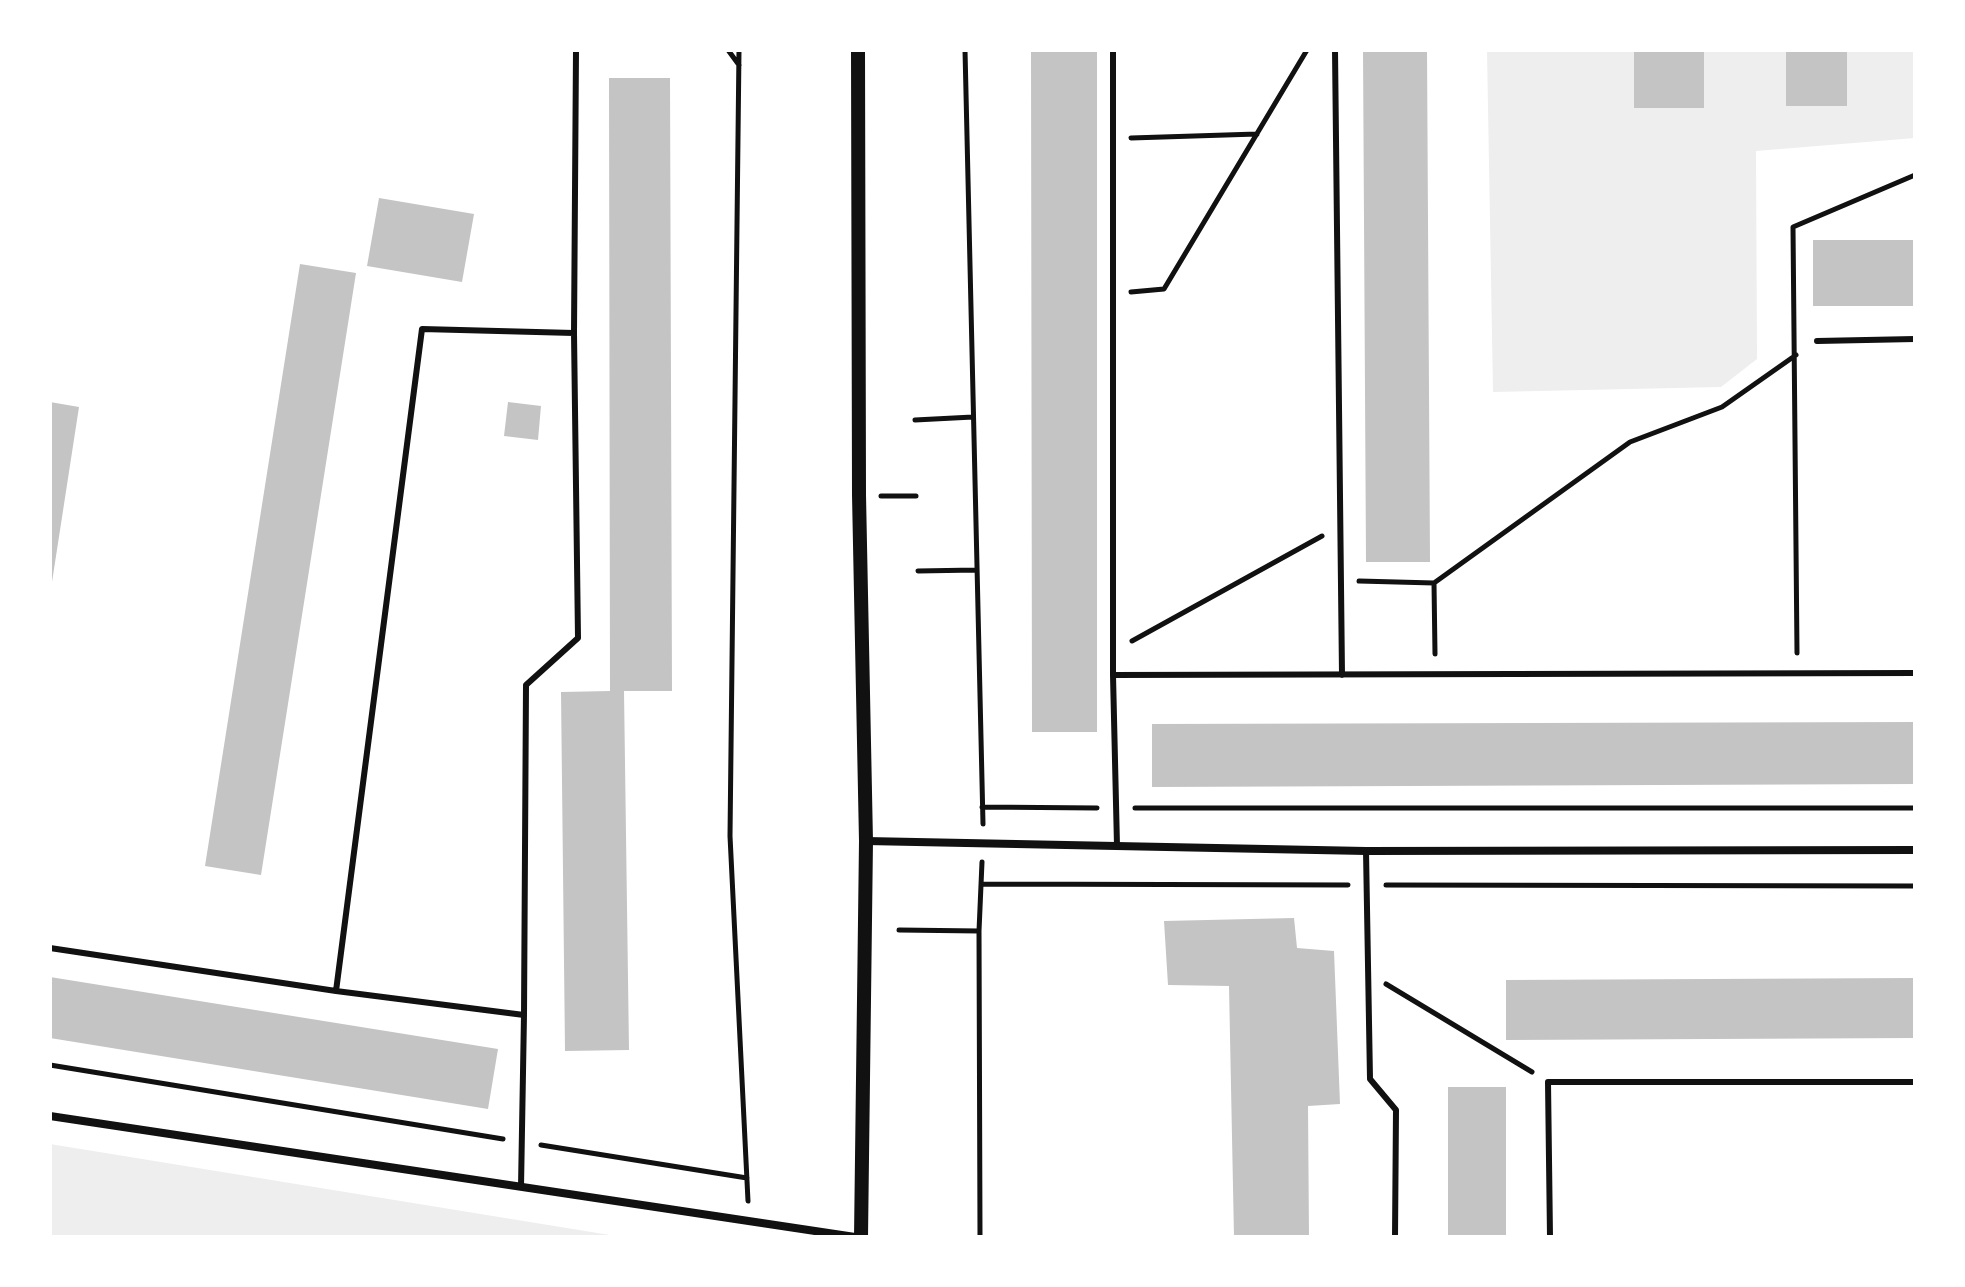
<!DOCTYPE html>
<html>
<head>
<meta charset="utf-8">
<style>
	body { margin:0 }
	#map { position:relative; width:1965px; height:1287px; overflow:hidden; background:#fff; font-family:Commissioner,sans-serif }
	canvas { display:block }
	.frame { position:absolute; inset:0; border:52px solid #fff; pointer-events:none }
</style>
</head>
<body>
<div id="map">
<canvas width="1965" height="1287"></canvas>
<div class="frame"></div>
</div>
<script>
const context = document.querySelector('canvas').getContext('2d');
context.lineJoin = 'round';
function fill(path, color) {
  context.fillStyle = color;
  context.fill(path, 'evenodd');
}
function poly(rows) {
  const path = new Path2D();
  for (const r of rows) {
    path.moveTo(r[0], r[1]);
    for (let i = 2; i < r.length; i += 2) path.lineTo(r[i], r[i + 1]);
  }
  return path;
}
function trace(path, color, width, dash) {
  context.strokeStyle = color;
  context.lineWidth = width;
  context.lineCap = dash ? 'butt' : 'round';
  context.setLineDash(dash || []);
  context.stroke(path);
}
const green = poly([
	[1487,50,1915,50,1915,138,1756,151,1757,359,1721,387,1493,392],
	[50,1144,622,1237,50,1237]
]);
const building = poly([
	[1031,50,1097,50,1097,732,1032,732],
	[1363,50,1427,50,1430,562,1366,562],
	[1634,50,1704,50,1704,108,1634,108],
	[1786,50,1847,50,1847,106,1786,106],
	[609,78,670,78,672,691,624,691,629,1050,565,1051,561,692,610,691],
	[379,198,474,214,462,282,367,266],
	[1813,240,1915,240,1915,306,1813,306],
	[300,264,356,273,261,875,205,866],
	[50,402,79,407,52,582,50,582],
	[508,402,541,406,538,440,504,436],
	[1915,722,1915,784,1152,787,1152,724],
	[1294,918,1297,948,1334,951,1340,1104,1308,1106,1309,1237,1234,1237,1229,986,1168,985,1164,921],
	[50,977,498,1049,488,1109,50,1038],
	[1915,978,1915,1038,1506,1040,1506,980],
	[1448,1087,1506,1087,1506,1237,1448,1237]
]);
const path = poly([
	[728,50,739,65],
	[739,50,730,836,748,1201],
	[965,50,983,824],
	[1131,138,1257,134],
	[1131,292,1164,289,1307,50],
	[915,420,973,417],
	[881,496,916,496],
	[918,571,976,570],
	[1359,581,1434,583,1630,442,1722,407,1796,355],
	[1434,583,1435,654],
	[1132,641,1322,536],
	[1797,653,1793,227,1915,175],
	[982,807,1097,808],
	[1135,808,1915,808],
	[981,884,1348,885],
	[1386,885,1915,886],
	[899,930,979,931],
	[1386,984,1532,1072],
	[50,1065,503,1139],
	[541,1145,747,1178],
	[980,1237,979,931,982,862]
]);
const service = poly([
	[1113,50,1113,675,1915,673],
	[1335,50,1342,675],
	[1817,341,1915,339],
	[1113,675,1117,846],
	[1366,851,1370,1079,1396,1110,1395,1237],
	[50,948,336,991,422,329,574,333,576,50],
	[336,991,524,1015,521,1187],
	[524,1015,526,685,578,638,574,333],
	[1550,1237,1548,1082,1915,1082]
]);
const minor = poly([
	[866,841,1366,851,1915,850],
	[50,1116,855,1237]
]);
const tertiary = poly([
	[858,50,859,495,866,841,861,1237]
]);
fill(green, '#eee');
fill(building, '#c4c4c4');
trace(path, '#111', 5);
trace(service, '#111', 6);
trace(minor, '#111', 8);
trace(tertiary, '#111', 14);
</script>
</body>
</html>
